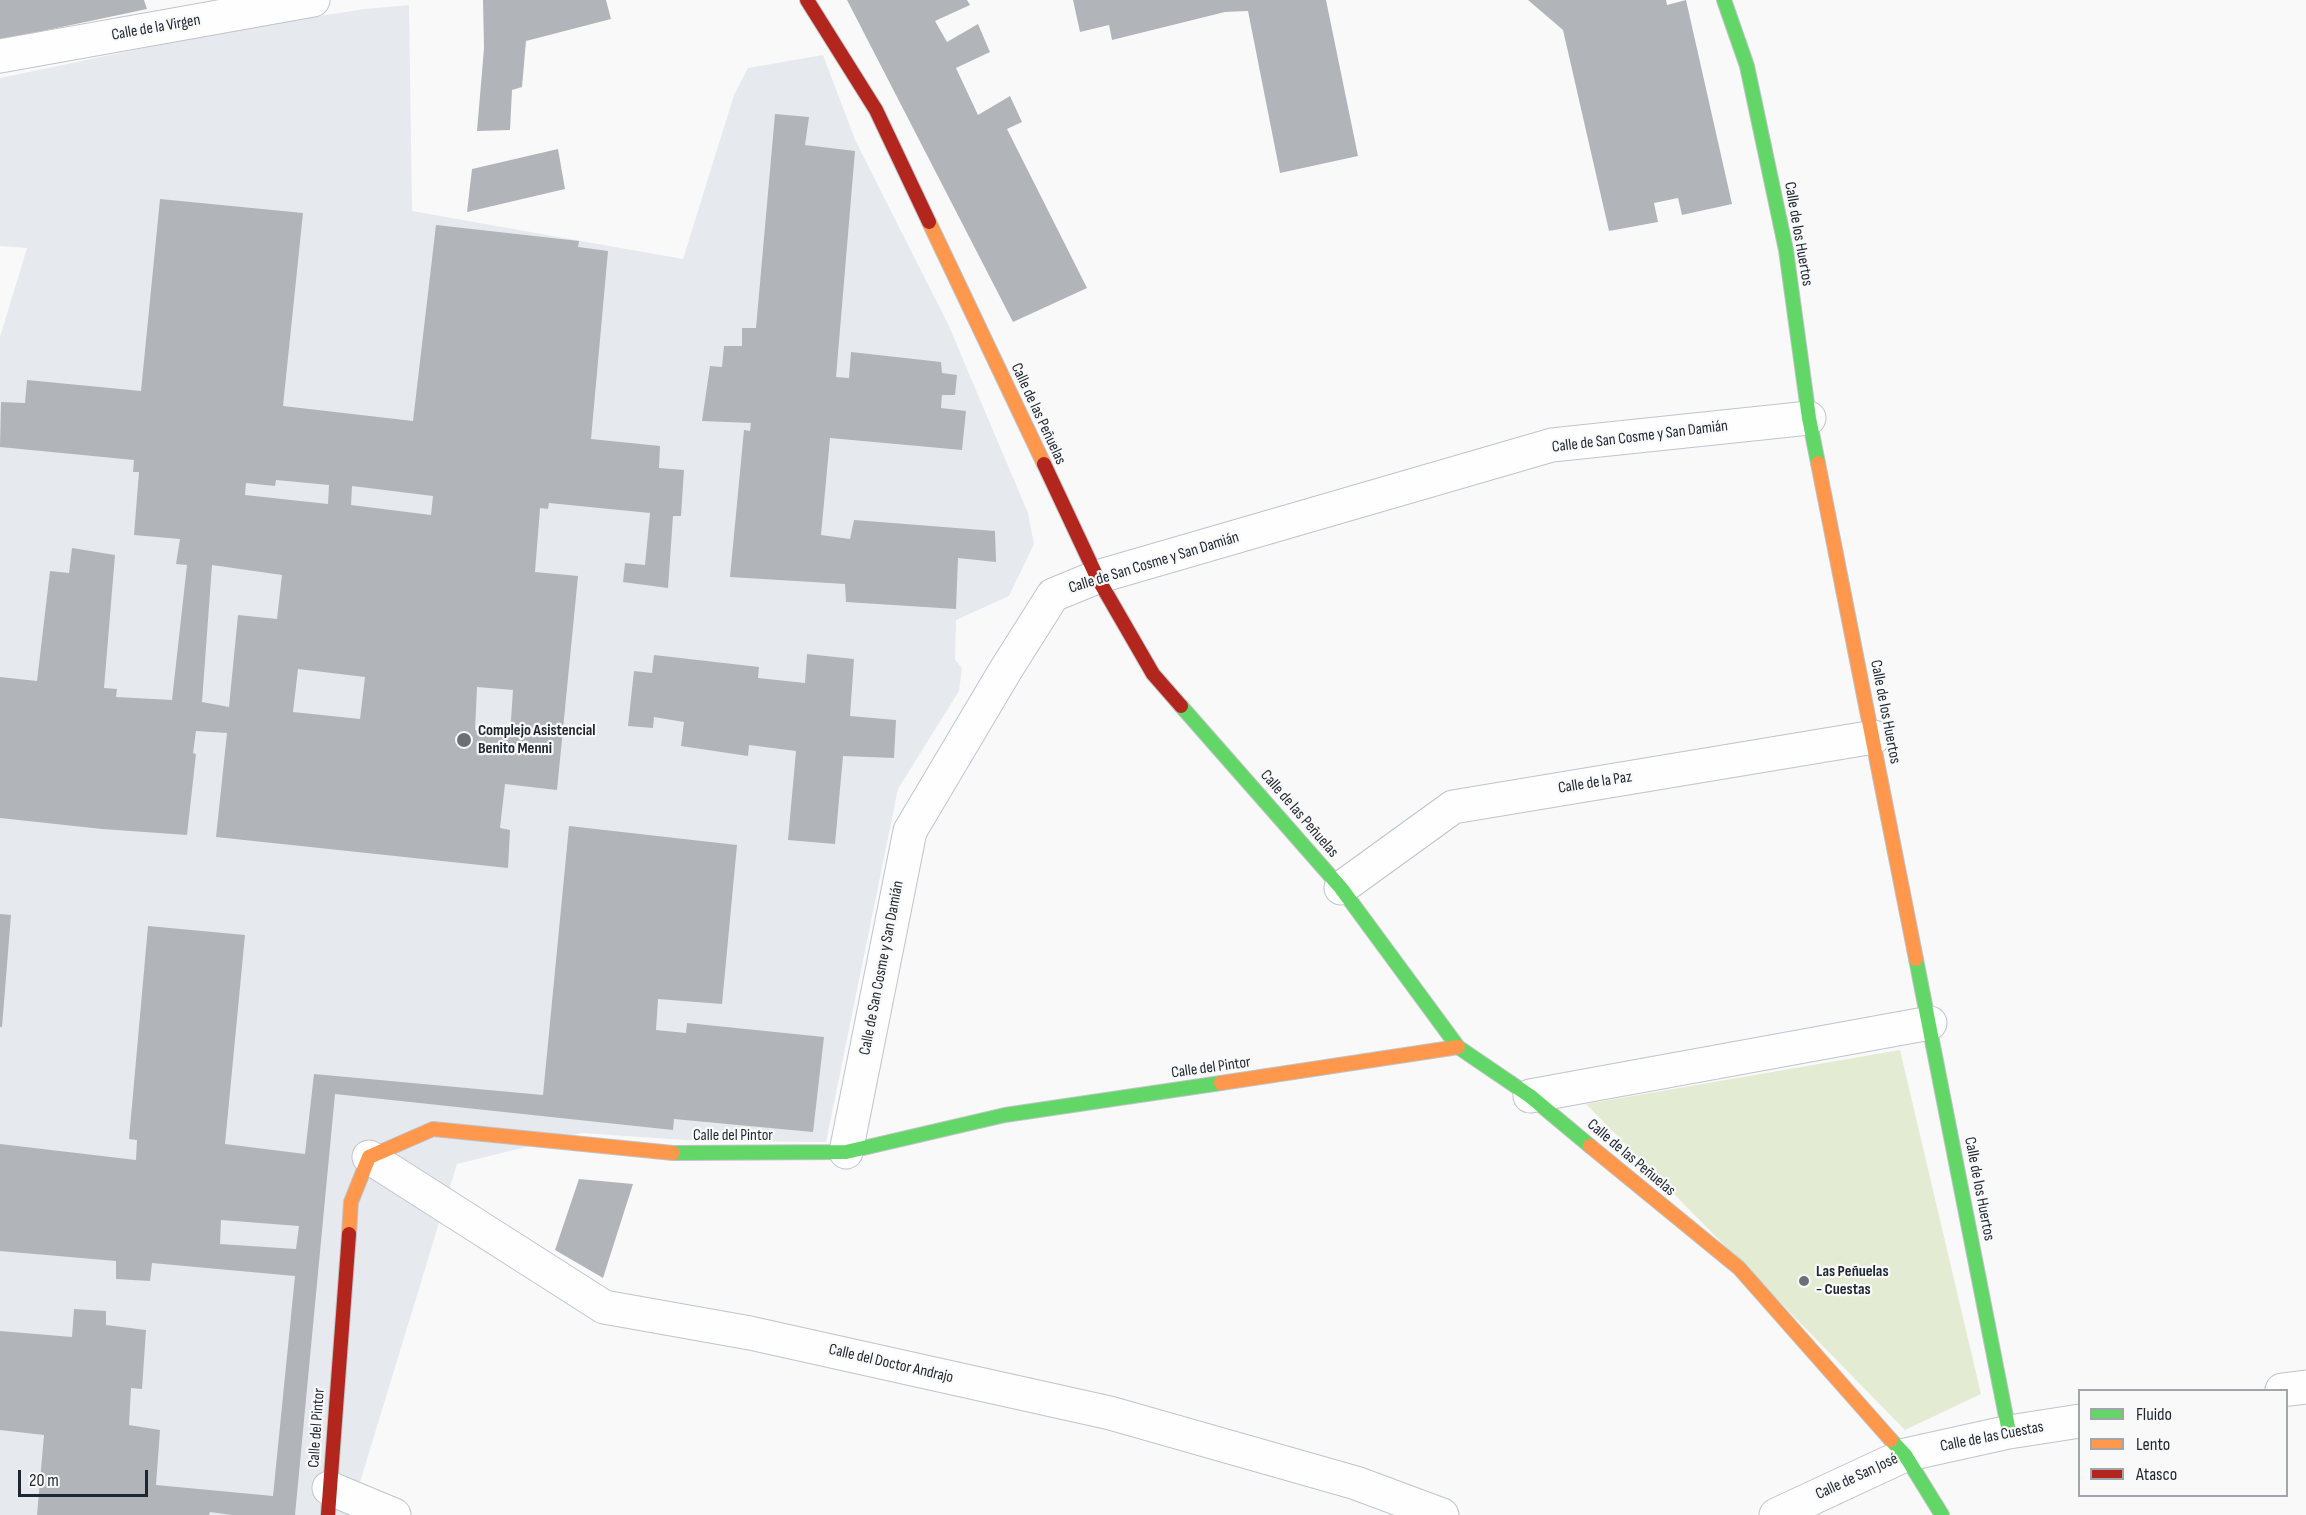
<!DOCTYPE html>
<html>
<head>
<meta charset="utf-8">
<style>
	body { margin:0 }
	#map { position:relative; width:2306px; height:1515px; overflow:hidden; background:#f9f9f9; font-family:"Sofia Sans Condensed",sans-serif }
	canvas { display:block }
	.legend { position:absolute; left:2078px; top:1389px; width:210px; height:108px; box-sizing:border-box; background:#f9f9f9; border:2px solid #a1a5a9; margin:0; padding:8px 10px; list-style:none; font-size:18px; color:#1e2631 }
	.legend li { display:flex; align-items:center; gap:12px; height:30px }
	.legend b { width:30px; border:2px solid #a1a5a9 }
	.scale { position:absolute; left:18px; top:1470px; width:130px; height:27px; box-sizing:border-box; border:3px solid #1e2631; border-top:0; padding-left:8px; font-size:18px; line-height:21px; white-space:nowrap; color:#1e2631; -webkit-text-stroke:4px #f9f9f9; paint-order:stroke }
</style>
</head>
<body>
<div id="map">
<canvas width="2306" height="1515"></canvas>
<ul class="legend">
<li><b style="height:8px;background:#63d668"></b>Fluido</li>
<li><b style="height:8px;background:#ff974d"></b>Lento</li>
<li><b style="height:8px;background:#b3261e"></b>Atasco</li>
</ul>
<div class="scale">20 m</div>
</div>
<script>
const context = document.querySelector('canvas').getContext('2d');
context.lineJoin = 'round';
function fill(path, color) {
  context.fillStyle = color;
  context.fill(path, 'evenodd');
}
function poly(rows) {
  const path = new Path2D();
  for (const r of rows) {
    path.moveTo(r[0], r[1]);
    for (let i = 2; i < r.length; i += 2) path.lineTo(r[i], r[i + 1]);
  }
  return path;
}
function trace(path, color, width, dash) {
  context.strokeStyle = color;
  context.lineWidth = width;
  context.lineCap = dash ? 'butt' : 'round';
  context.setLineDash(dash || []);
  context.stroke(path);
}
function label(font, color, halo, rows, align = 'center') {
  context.font = font + ' "Sofia Sans Condensed",sans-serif';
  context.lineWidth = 4.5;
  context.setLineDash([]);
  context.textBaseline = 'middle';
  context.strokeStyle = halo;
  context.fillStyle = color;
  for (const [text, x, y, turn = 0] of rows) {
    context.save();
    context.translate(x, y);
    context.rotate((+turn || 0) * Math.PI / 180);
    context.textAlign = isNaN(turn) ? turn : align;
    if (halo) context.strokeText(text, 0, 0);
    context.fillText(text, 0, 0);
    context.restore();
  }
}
const built = poly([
	[409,5,412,211,683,259,734,95,748,68,823,55,856,142,948,324,1028,513,1034,544,1009,596,956,620,955,660,962,668,959,691,898,789,826,1142,699,1141,582,1133,457,1164,350,1515,0,1515,0,337,27,248,0,246,0,78,234,29,365,9]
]);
const green = poly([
	[1900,1050,1981,1394,1905,1430,1586,1104]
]);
const building = poly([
	[0,0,144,0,147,9,0,40],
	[483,0,606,0,611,19,526,41,522,87,512,90,510,130,477,131,484,48],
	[847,0,967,0,970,5,935,21,947,42,978,24,990,52,956,68,978,115,1010,96,1022,122,1007,129,1087,288,1013,322],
	[1073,0,1326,0,1358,156,1280,173,1248,11,1225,12,1112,40,1109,25,1080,32],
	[1528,0,1666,0,1667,5,1686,0,1732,204,1682,215,1678,198,1654,203,1658,222,1609,231,1563,30],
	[775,114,809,117,805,145,855,151,836,377,849,378,851,352,941,362,942,373,957,375,955,395,942,395,941,408,966,411,962,450,830,438,821,535,850,539,854,520,995,531,996,562,958,558,956,609,846,602,845,584,730,577,744,430,750,431,751,423,702,421,710,366,722,367,724,346,742,346,742,328,756,328],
	[558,149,565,189,467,212,472,169],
	[160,199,303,213,283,406,413,421,436,225,579,241,578,247,608,251,591,439,660,446,659,468,684,470,681,516,673,516,668,588,623,582,625,563,645,565,650,513,549,503,548,509,540,508,535,572,578,576,557,790,505,784,500,828,510,830,508,868,216,837,227,733,196,731,193,753,196,754,187,835,102,829,0,818,0,677,37,681,50,571,69,573,72,548,115,555,104,688,117,689,116,697,172,700,187,565,176,564,180,539,134,535,139,472,133,472,134,460,0,447,1,402,25,403,27,380,141,391],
	[276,480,329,485,328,504,245,495,246,483,275,486],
	[352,486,433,496,431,515,351,505],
	[212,565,282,575,277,619,238,615,229,707,202,702],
	[298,669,365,677,360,719,293,712],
	[477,687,513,690,510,735,475,730],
	[807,654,854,659,850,716,896,720,894,758,843,756,835,844,788,840,796,751,749,745,748,756,681,746,684,722,654,717,653,728,628,726,634,671,652,673,654,655,759,667,758,678,805,683],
	[569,826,737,845,722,1004,658,999,656,1030,686,1033,687,1023,824,1037,813,1132,674,1119,673,1130,335,1094,295,1515,232,1515,210,1512,209,1515,37,1515,44,1435,0,1430,0,1331,72,1337,74,1309,106,1311,106,1325,146,1330,142,1389,131,1388,129,1425,160,1430,156,1485,273,1496,295,1276,152,1263,150,1281,116,1279,116,1261,0,1251,0,1144,136,1160,137,1140,129,1139,148,926,245,935,225,1144,305,1154,314,1074,543,1095],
	[221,1220,299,1226,296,1249,220,1244],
	[0,914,11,915,2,1027,0,1027],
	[579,1179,633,1184,603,1278,555,1250]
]);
const street = poly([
	[0,56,313,0],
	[1341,888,1453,807,1874,737],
	[1530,1096,1930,1023],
	[846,1152,910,831,1005,671,1053,595,1097,577,1552,445,1809,418],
	[369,1157,604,1307,750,1333,1110,1413,1356,1483,1442,1515],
	[2282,1390,2306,1387],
	[329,1488,394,1515],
	[1776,1515,1905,1455,2009,1432,2080,1421]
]);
const fast = poly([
	[1724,0,1747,66,1786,250,1809,418,1818,463],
	[1181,706,1341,888,1458,1047,1530,1096,1590,1146],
	[1916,959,2009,1432],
	[673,1153,846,1152,1005,1115,1221,1083],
	[1891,1440,1905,1455,1942,1515]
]);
const slow = poly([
	[929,222,1044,464],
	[1818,463,1916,959],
	[1221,1083,1458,1047],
	[1590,1146,1739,1268,1891,1440],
	[349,1234,351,1202,369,1157,433,1129,673,1153]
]);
const jam = poly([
	[807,0,876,110,929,222],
	[1044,464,1097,577,1153,674,1181,706],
	[328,1515,349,1234]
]);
const markers = [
	[464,740,8,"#6b7077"],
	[1804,1281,6,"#6b7077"]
];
const streetNames = [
	["Calle de la Virgen",156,28,-10],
	["Calle de los Huertos",1798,234,80],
	["Calle de las Peñuelas",1038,414,65],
	["Calle de San Cosme y San Damián",1640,437,-7],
	["Calle de San Cosme y San Damián",1154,563,-17],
	["Calle de los Huertos",1885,712,79],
	["Calle de la Paz",1595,783,-9],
	["Calle de las Peñuelas",1299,814,49],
	["Calle de San Cosme y San Damián",882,968,-79],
	["Calle del Pintor",1211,1068,-8],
	["Calle del Pintor",733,1136],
	["Calle de las Peñuelas",1631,1158,40],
	["Calle de los Huertos",1979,1189,79],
	["Calle del Doctor Andrajo",891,1364,13],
	["Calle del Pintor",317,1428,-86],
	["Calle de las Cuestas",1992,1437,-11],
	["Calle de San José",1857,1477,-25]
];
const poiNames = [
	["Complejo Asistencial",478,731],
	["Benito Menni",478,749],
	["Las Peñuelas",1816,1272],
	["- Cuestas",1816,1290]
];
fill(built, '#e6eaee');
fill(green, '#e4ebd3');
fill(building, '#b1b5ba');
trace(street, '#c0c4c9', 35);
trace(fast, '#c0c4c9', 16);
trace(slow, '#c0c4c9', 16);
trace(jam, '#c0c4c9', 16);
trace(street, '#fefefe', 33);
trace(fast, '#63d668', 14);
trace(slow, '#ff974d', 14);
trace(jam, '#b3261e', 14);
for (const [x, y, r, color] of markers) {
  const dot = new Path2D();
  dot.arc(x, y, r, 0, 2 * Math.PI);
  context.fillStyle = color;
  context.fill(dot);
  trace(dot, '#f9f9f9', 2);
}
label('16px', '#1e2631', '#f9f9f9', streetNames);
label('bold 16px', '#1e2631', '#f9f9f9', poiNames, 'left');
</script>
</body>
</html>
